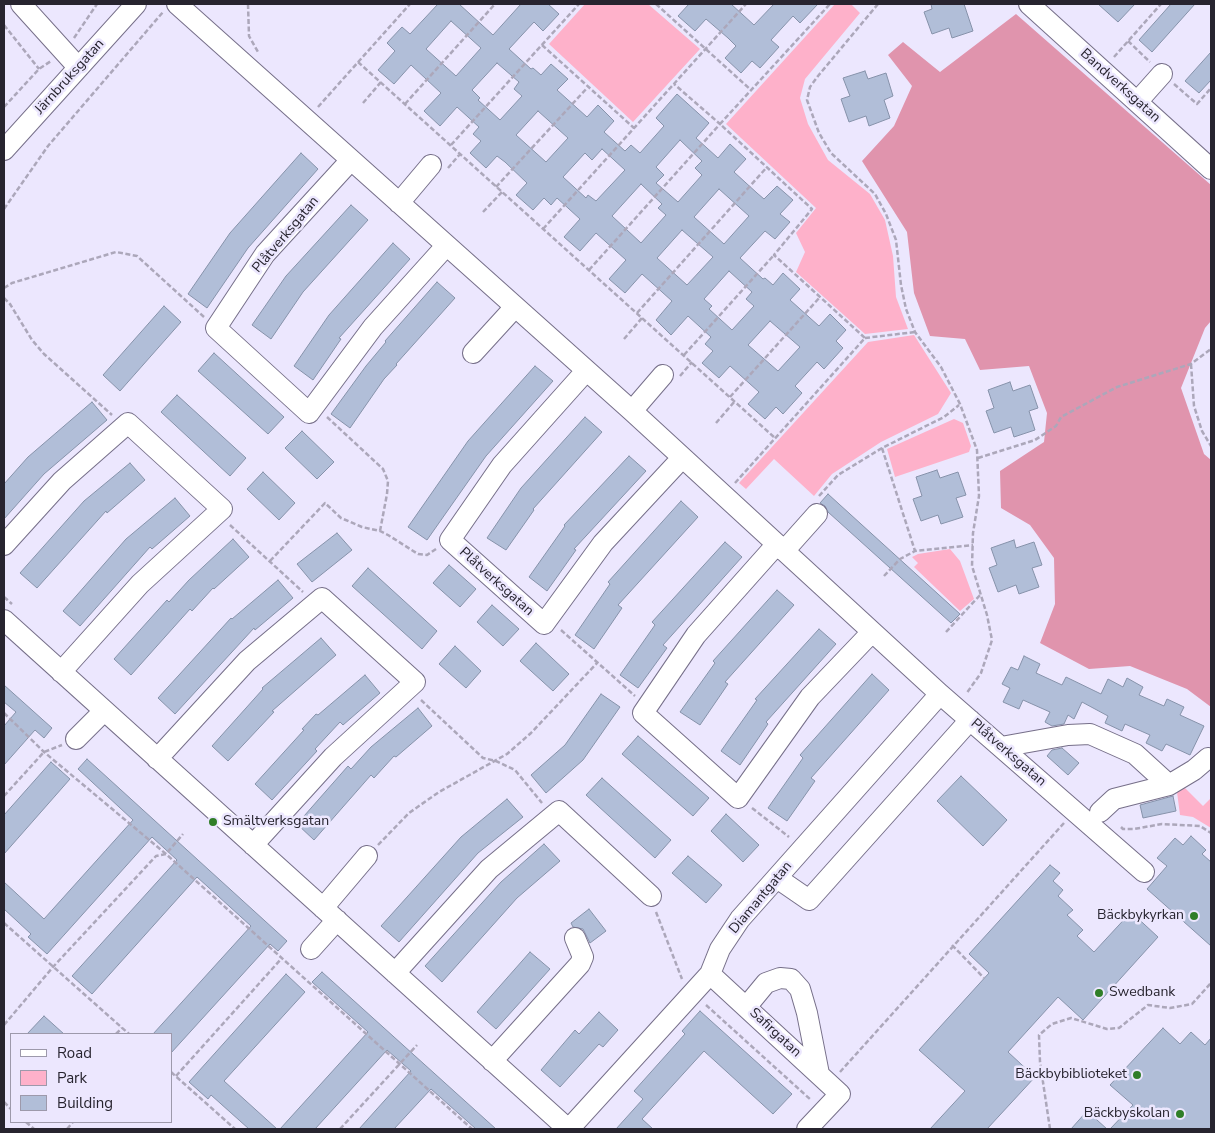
<!DOCTYPE html>
<html>
<head>
<meta charset="utf-8">
<style>
	body { margin:0 }
	#map { position:relative; width:1215px; height:1133px; overflow:hidden; background:#ece7fe; font-family:"Nunito Sans",sans-serif }
	canvas { display:block }
	.frame { position:absolute; inset:0; border:5px solid #27242f; pointer-events:none }
	.legend { position:absolute; left:10px; top:1033px; width:162px; height:90px; box-sizing:border-box; background:#ece7fe; border:1px solid #9d99ab; margin:0; padding:6px 9px; list-style:none; font-size:15px; color:#27242f }
	.legend li { display:flex; align-items:center; gap:10px; height:25px }
	.legend b { width:25px; border:1px solid #9d99ab }
</style>
</head>
<body>
<div id="map">
<canvas width="1215" height="1133"></canvas>
<div class="frame"></div>
<ul class="legend">
<li><b style="height:6px;background:#fff"></b>Road</li>
<li><b style="height:14px;background:#feb1ca"></b>Park</li>
<li><b style="height:14px;background:#b1bed8"></b>Building</li>
</ul>
</div>
<script>
const context = document.querySelector('canvas').getContext('2d');
context.lineJoin = 'round';
function fill(path, color) {
  context.fillStyle = color;
  context.fill(path, 'evenodd');
}
function poly(rows) {
  const path = new Path2D();
  for (const r of rows) {
    path.moveTo(r[0], r[1]);
    for (let i = 2; i < r.length; i += 2) path.lineTo(r[i], r[i + 1]);
  }
  return path;
}
function trace(path, color, width, dash) {
  context.strokeStyle = color;
  context.lineWidth = width;
  context.lineCap = dash ? 'butt' : 'round';
  context.setLineDash(dash || []);
  context.stroke(path);
}
function label(font, color, halo, rows, align = 'center') {
  context.font = font + ' "Nunito Sans",sans-serif';
  context.lineWidth = 5;
  context.setLineDash([]);
  context.textBaseline = 'middle';
  context.strokeStyle = halo;
  context.fillStyle = color;
  for (const [text, x, y, turn = 0] of rows) {
    context.save();
    context.translate(x, y);
    context.rotate((+turn || 0) * Math.PI / 180);
    context.textAlign = isNaN(turn) ? turn : align;
    if (halo) context.strokeText(text, 0, 0);
    context.fillText(text, 0, 0);
    context.restore();
  }
}
const green = poly([
	[585,4,648,4,700,49,633,122,549,44],
	[835,4,851,4,860,13,805,79,800,98,808,124,828,160,870,194,885,220,893,256,896,297,908,329,865,334,796,272,805,252,796,233,816,208,726,124],
	[914,335,951,393,938,414,881,442,832,474,814,496,774,459,746,489,739,483,868,342],
	[954,419,963,423,971,446,969,452,895,477,887,449],
	[950,549,960,561,974,599,960,611,914,567,918,563,912,557,918,554],
	[1183,786,1203,806,1211,798,1211,828,1193,817,1180,815,1177,792]
]);
const forest = poly([
	[1016,14,1211,185,1211,321,1205,328,1181,388,1204,454,1211,460,1211,707,1187,689,1130,666,1089,669,1040,643,1055,604,1054,558,1030,525,1001,508,1000,471,1044,442,1047,413,1029,366,980,370,965,339,930,336,914,293,907,232,862,161,894,126,912,86,888,55,903,42,940,72]
]);
const building = poly([
	[438,4,459,4,493,35,521,4,548,4,559,14,543,31,534,22,509,49,531,69,533,68,541,75,551,64,568,79,557,90,587,117,598,105,614,121,604,132,625,151,631,145,640,153,664,126,656,118,677,94,709,123,696,138,718,158,730,144,746,159,734,172,757,193,764,199,777,186,793,200,780,214,790,222,775,239,765,231,740,258,763,279,765,278,773,285,783,273,800,289,790,300,819,326,830,314,846,330,836,341,843,348,824,369,817,362,795,386,802,393,783,414,776,407,765,419,748,404,759,392,730,366,719,378,702,363,713,351,705,344,711,337,688,316,671,335,656,320,672,301,642,274,625,293,609,279,626,260,596,233,580,251,564,237,580,219,557,198,551,205,544,198,533,210,516,195,527,183,505,162,497,156,486,168,470,153,481,141,473,134,479,127,457,107,440,126,424,111,441,93,411,65,394,84,378,70,395,51,387,43,402,27,410,34,438,4],
	[451,21,481,48,456,76,426,49,451,21],
	[497,63,519,82,514,89,522,96,500,120,478,100,480,98,472,90,497,63],
	[538,111,568,138,546,162,516,135,538,111],
	[680,140,702,161,695,168,702,175,678,202,656,183,664,175,656,167,680,140],
	[602,149,625,170,596,201,588,195,586,198,563,177,585,153,592,160,602,149],
	[641,184,662,204,658,208,666,215,641,243,612,216,641,184],
	[719,189,749,216,724,244,694,217,719,189],
	[682,230,713,257,687,285,657,258,682,230],
	[729,271,752,292,746,299,754,306,732,330,709,309,712,306,704,299,729,271],
	[770,321,800,347,778,371,748,345,770,321],
	[689,4,731,4,754,25,774,4,818,4,800,23,793,16,771,40,779,47,760,68,752,61,741,73,725,58,736,46,728,38,706,19,695,31,678,16,689,4],
	[931,4,964,4,973,31,952,38,949,28,932,34,924,12,932,9,931,4],
	[1098,4,1135,4,1118,22,1098,4],
	[1171,4,1195,4,1152,52,1139,40,1171,4],
	[1211,52,1211,80,1199,93,1185,81,1211,52],
	[865,71,868,79,886,73,893,96,884,100,890,118,869,126,866,116,849,122,841,99,850,96,843,78,865,71],
	[301,153,318,169,248,248,207,308,188,294,230,233,301,153],
	[351,205,368,220,303,292,271,339,252,325,286,276,351,205],
	[393,243,410,259,339,338,341,339,313,380,294,366,329,315,393,243],
	[437,282,455,298,396,364,397,365,384,379,350,428,331,414,366,366,386,342,385,341,437,282],
	[164,306,181,322,120,391,103,375,164,306],
	[214,353,284,417,268,434,198,371,214,353],
	[535,366,553,381,486,456,427,540,408,527,468,441,535,366],
	[1010,382,1013,391,1030,385,1038,408,1029,411,1035,430,1014,437,1011,427,994,433,986,411,994,408,988,390,1010,382],
	[177,395,246,458,230,476,161,412,177,395],
	[92,402,107,420,44,474,4,519,4,484,28,457,92,402],
	[585,417,602,432,533,509,534,510,506,550,487,538,521,488,585,417],
	[302,431,334,462,317,479,285,448,302,431],
	[629,456,646,471,574,549,576,550,547,591,529,577,565,526,564,525,629,456],
	[130,463,145,480,107,513,106,511,37,588,20,573,84,501,130,463],
	[937,470,940,478,958,472,966,495,956,498,963,517,941,524,938,515,921,521,913,499,922,496,916,477,937,470],
	[263,472,295,503,279,520,247,489,263,472],
	[828,494,960,614,951,623,828,512,825,506,820,503,828,494],
	[175,498,190,516,152,549,150,547,80,626,63,611,126,539,175,498],
	[681,501,698,517,618,605,622,608,594,649,575,635,610,584,608,582,681,501],
	[337,533,352,550,312,582,297,564,337,533],
	[233,539,249,557,214,589,213,588,192,611,190,609,131,675,114,659,167,600,169,602,189,580,233,539],
	[1014,540,1016,548,1034,542,1042,565,1032,568,1039,587,1019,594,1016,585,998,592,989,568,997,565,991,548,1014,540],
	[725,542,742,557,663,645,667,648,638,688,620,675,655,625,652,622,725,542],
	[449,565,476,589,460,607,433,583,449,565],
	[368,568,437,631,422,649,352,586,368,568],
	[278,580,293,598,255,630,254,628,175,714,158,698,231,618,232,619,278,580],
	[777,590,794,605,725,682,728,684,700,725,680,712,715,663,713,661,777,590],
	[492,605,519,629,503,646,477,622,492,605],
	[819,629,836,644,766,722,768,724,740,765,721,751,757,700,755,699,819,629],
	[321,638,336,655,272,711,274,712,228,761,212,746,263,689,262,688,321,638],
	[536,643,569,674,553,691,520,661,536,643],
	[455,646,481,671,466,688,439,664,455,646],
	[1024,656,1040,664,1036,673,1062,685,1066,677,1101,694,1108,679,1123,687,1127,678,1143,687,1139,695,1164,706,1167,699,1184,707,1180,715,1204,726,1190,755,1166,744,1162,751,1146,743,1150,735,1125,724,1122,731,1105,723,1108,716,1082,702,1074,719,1068,715,1064,724,1052,726,1045,722,1050,712,1023,700,1019,709,1003,702,1010,688,1002,684,1011,667,1018,670,1024,656],
	[872,674,889,690,811,778,815,781,787,821,768,808,803,758,800,755,872,674],
	[365,675,380,693,343,725,340,722,315,749,317,751,272,800,255,784,304,730,302,729,316,714,318,715,365,675],
	[4,685,52,728,44,738,35,730,4,765,4,726,16,712,4,702,4,685],
	[601,694,620,707,583,760,546,793,531,775,565,745,601,694],
	[418,708,432,726,396,757,394,756,374,778,371,775,314,840,297,824,348,766,351,769,371,747,418,708],
	[638,736,709,798,693,816,622,754,638,736],
	[1062,748,1079,763,1068,775,1047,756,1052,750,1062,748],
	[87,759,287,941,278,951,270,944,171,1053,171,1034,153,1034,251,926,197,877,92,994,72,976,177,860,152,837,47,954,28,937,31,934,4,909,4,882,44,919,133,820,78,769,87,759],
	[51,762,70,779,4,854,4,815,51,762],
	[961,776,1007,820,983,846,937,801,961,776],
	[602,778,671,840,655,858,586,795,602,778],
	[1173,796,1176,811,1143,818,1140,805,1173,796],
	[507,799,523,817,478,853,399,942,381,926,461,837,507,799],
	[726,814,759,845,743,862,711,831,726,814],
	[1191,836,1206,850,1202,854,1211,862,1211,946,1147,889,1167,866,1157,858,1175,838,1183,845,1191,836],
	[544,844,560,861,517,898,442,982,425,966,501,882,544,844],
	[688,856,722,885,706,903,672,873,688,856],
	[1050,865,1060,873,1053,881,1063,890,1058,896,1073,910,1067,915,1083,930,1077,936,1094,952,1131,912,1158,937,1083,1020,1058,997,1008,1052,1035,1077,987,1129,930,1129,965,1091,919,1050,989,973,969,954,1050,865],
	[589,909,606,931,590,943,583,929,573,927,571,923,589,909],
	[530,952,550,969,496,1029,477,1012,530,952],
	[322,972,414,1055,496,1129,476,1129,431,1089,394,1129,359,1129,411,1071,387,1050,315,1129,280,1129,368,1032,312,982,322,972],
	[286,974,305,992,224,1081,277,1129,249,1129,211,1095,208,1099,189,1082,286,974],
	[700,1011,792,1094,773,1114,704,1051,642,1119,653,1129,616,1129,643,1099,634,1091,685,1034,682,1031,700,1011],
	[599,1012,618,1030,603,1047,599,1044,560,1087,541,1070,575,1030,579,1034,599,1012],
	[44,1016,64,1034,27,1034,44,1016],
	[1163,1028,1180,1044,1191,1032,1205,1045,1211,1038,1211,1129,1110,1129,1133,1105,1110,1085,1163,1028],
	[1087,1111,1107,1129,1071,1129,1087,1111]
]);
const path = poly([
	[248,4,249,36,258,52],
	[656,4,751,90],
	[878,4,818,76,810,87,807,100,819,133,831,153,875,194,886,214,896,240,901,285,906,309,915,332,941,367,960,404,977,450,979,496,973,533,972,566,987,615,992,640,981,673,966,694],
	[4,25,39,69],
	[74,38,97,4],
	[1128,41,1150,62],
	[542,45,634,128],
	[1114,57,1161,4],
	[358,62,775,438],
	[1174,84,1197,104,1211,88],
	[363,103,381,82],
	[405,104,495,4],
	[4,107,39,69,51,61],
	[318,107,410,4],
	[451,145,579,4],
	[448,168,460,154],
	[496,187,588,87],
	[4,209,48,146,163,12],
	[483,212,502,192],
	[543,229,746,4],
	[589,270,720,124,674,84],
	[4,288,12,283,116,252,137,256,204,317],
	[4,298,10,304,32,340,44,354,112,415],
	[637,313,767,167],
	[865,338,915,332],
	[624,339,642,318],
	[684,355,774,255],
	[1191,364,1194,406,1202,431,1211,446],
	[680,376,692,362],
	[730,397,820,297],
	[327,417,383,469,388,481,387,494,380,531],
	[716,423,735,401],
	[882,448,915,551,973,545],
	[978,458,1035,440,1056,426,1061,417,1117,387,1191,364,1211,349],
	[735,483,865,338,774,255,812,209,720,124,830,4],
	[819,496,838,475,882,448,944,417,959,405],
	[230,525,303,592],
	[270,561,325,503,341,518,362,527,380,531,388,535,418,554,427,555,436,549],
	[884,576,900,559,915,551],
	[4,597,12,604],
	[561,630,635,696],
	[946,632,981,594],
	[421,700,483,758,496,761,515,770,542,803],
	[4,713,44,752,166,854,472,1129],
	[4,796,44,752,62,745],
	[752,808,789,837],
	[1121,827,1123,829,1134,829,1162,824,1200,826,1211,833],
	[378,845,409,813,439,792,507,754,531,733,598,662],
	[656,912,682,979],
	[4,923,129,1034],
	[952,945,984,978],
	[706,1005,811,1100],
	[4,1025,53,967,156,856,166,854,183,834],
	[116,1034,122,1028],
	[171,1072,235,1129],
	[840,1072,1064,823],
	[176,1076,282,958],
	[4,1102,11,1109],
	[26,1122,34,1129],
	[67,1129,73,1122],
	[340,1129,417,1045],
	[1050,1129,1040,1062,1039,1035,1052,1024,1071,1018,1107,1029,1119,1028,1148,1005,1170,1008,1192,1004,1211,983]
]);
const minor = poly([
	[21,4,78,67],
	[177,4,632,411,940,694,1144,872],
	[1029,4,1211,169],
	[1137,102,1162,74],
	[4,150,136,4],
	[351,160,265,254,216,328,309,413,373,327,446,246],
	[399,203,431,165],
	[473,353,515,307],
	[586,371,502,465,450,540,544,624,603,543,682,458],
	[632,411,663,375],
	[777,544,696,635,643,713,738,798,810,697,872,632],
	[4,545,62,481,128,423,222,509,140,584,61,672],
	[784,551,817,514],
	[4,620,568,1129],
	[76,739,104,711],
	[1001,747,1068,735,1090,734,1135,754,1169,785],
	[157,759,247,661,322,598,415,682,333,757,253,845],
	[1100,812,1114,799,1169,785,1194,770,1208,758],
	[777,878,809,900,970,720],
	[323,908,367,856],
	[311,949,337,920],
	[395,973,489,869,559,811,651,896],
	[710,974,840,1094,807,1129],
	[747,1006,766,983,780,978,791,979,800,989,807,1013,819,1074],
	[492,1061,580,964,583,957,575,938],
	[569,1129,710,974,720,949,740,919,940,694]
]);
const markers = [
	[213,822,5,"#307e28"],
	[1194,916,5,"#307e28"],
	[1099,993,5,"#307e28"],
	[1137,1075,5,"#307e28"],
	[1180,1114,5,"#307e28"]
];
const streetNames = [
	["Järnbruksgatan",70,77,-48],
	["Bandverksgatan",1120,86,42],
	["Plåtverksgatan",286,235,-50],
	["Plåtverksgatan",496,582,42],
	["Plåtverksgatan",1008,753,41],
	["Diamantgatan",761,898,-50],
	["Safirgatan",775,1033,43]
];
const poiNames = [
	["Smältverksgatan",223,822,"left"],
	["Bäckbykyrkan",1184,916],
	["Swedbank",1109,993,"left"],
	["Bäckbybiblioteket",1127,1075],
	["Bäckbyskolan",1170,1114]
];
fill(green, '#feb1ca');
fill(forest, '#e094ad');
fill(building, '#b1bed8');
trace(building, '#8692aa', 1);
trace(minor, '#766f89', 22);
trace(path, '#aca7ba', 2.5, [5, 2.5]);
trace(minor, '#fff', 20);
for (const [x, y, r, color] of markers) {
  const dot = new Path2D();
  dot.arc(x, y, r, 0, 2 * Math.PI);
  context.fillStyle = color;
  context.fill(dot);
  trace(dot, '#ece7fe', 2);
}
label('14px', '#27242f', '#ece7fe', streetNames);
label('14px', '#27242f', '#ece7fe', poiNames, 'right');
</script>
</body>
</html>
